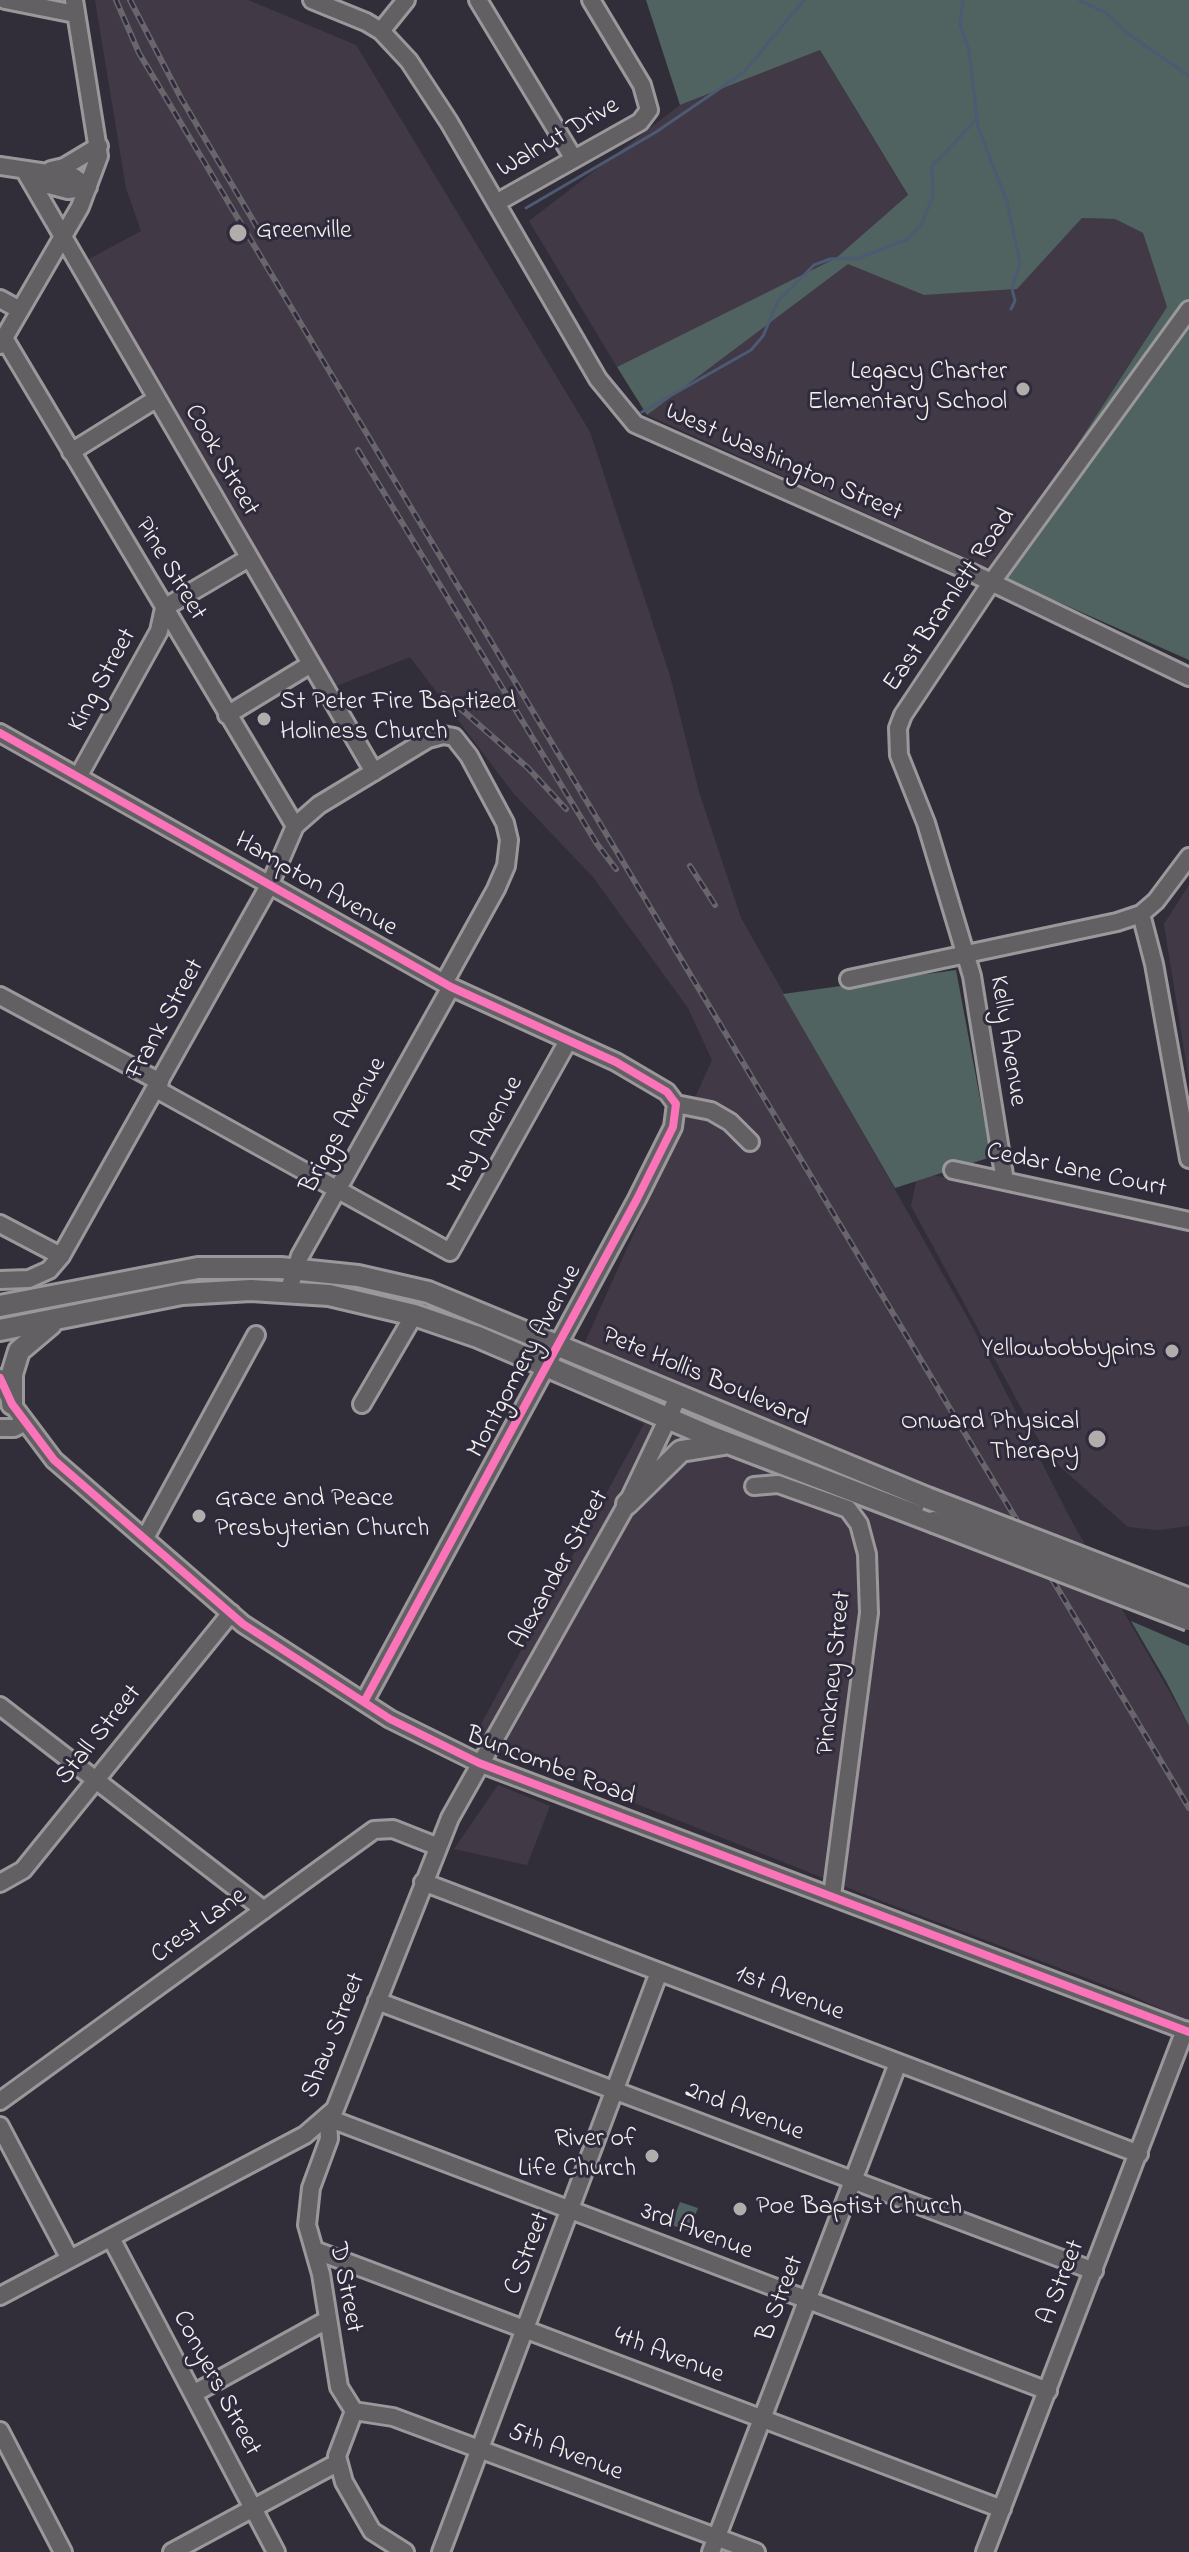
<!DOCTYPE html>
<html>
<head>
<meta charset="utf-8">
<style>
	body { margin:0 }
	canvas { display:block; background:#312e39 }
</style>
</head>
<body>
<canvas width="1189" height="2552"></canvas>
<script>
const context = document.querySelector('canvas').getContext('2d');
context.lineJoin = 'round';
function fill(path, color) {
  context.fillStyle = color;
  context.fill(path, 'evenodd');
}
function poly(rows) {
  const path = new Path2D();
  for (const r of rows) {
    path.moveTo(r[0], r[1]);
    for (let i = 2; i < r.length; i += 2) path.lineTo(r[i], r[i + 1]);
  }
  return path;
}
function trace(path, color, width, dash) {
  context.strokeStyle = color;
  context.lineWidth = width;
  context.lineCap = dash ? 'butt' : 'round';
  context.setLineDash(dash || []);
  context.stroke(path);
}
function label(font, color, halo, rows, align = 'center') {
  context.font = font + ' "Indie Flower",sans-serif';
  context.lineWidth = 6;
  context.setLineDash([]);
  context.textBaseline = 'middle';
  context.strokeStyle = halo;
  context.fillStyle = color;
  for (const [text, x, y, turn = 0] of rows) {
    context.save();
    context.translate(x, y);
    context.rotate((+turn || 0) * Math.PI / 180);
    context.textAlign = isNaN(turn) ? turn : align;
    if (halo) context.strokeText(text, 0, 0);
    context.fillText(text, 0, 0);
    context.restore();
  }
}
const built = poly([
	[95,0,248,0,356,45,590,432,670,676,699,792,741,918,970,1322,1071,1520,1189,1726,1189,2022,1131,1995,879,1900,473,1739,644,1424,566,1384,712,1060,688,1008,593,877,514,794,410,657,331,688,78,265,141,231,126,188],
	[820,50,908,196,836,258,617,367,529,221,680,105],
	[1082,218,1115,219,1143,233,1167,307,995,571,647,415,848,263,924,295,1017,289],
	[1189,885,1189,1081,1164,924],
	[918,1172,1189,1228,1189,1526,1158,1530,1128,1527,1047,1455,911,1206],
	[498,1785,550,1806,527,1865,454,1849]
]);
const green = poly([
	[646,0,1189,0,1189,660,1011,581,995,571,1167,307,1143,233,1115,219,1082,218,1017,289,924,295,848,264,647,415,617,367,836,258,908,195,820,50,680,105],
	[956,970,991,1157,895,1188,783,994],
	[1131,1621,1189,1646,1189,1726,1166,1681],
	[680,2202,698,2208,689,2231,671,2225]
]);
const stream = poly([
	[963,0,960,25,969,50,978,127,1007,202,1020,263,1012,289,1015,301,1011,309],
	[1079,0,1106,13,1127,33,1189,76],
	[526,208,656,132,744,72,804,0],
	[642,412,751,350,763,336,778,301,814,265,830,259,859,258,908,239,921,225,933,196,932,166,976,120]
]);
const minor = poly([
	[5,0,75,14],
	[312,0,366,22,381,31,409,61,449,122,598,379,635,424,970,572,1189,677],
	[478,0,574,159],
	[381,31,406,0],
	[0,166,74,177,88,187],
	[51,170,64,167,99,146],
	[26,173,374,772],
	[27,174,41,183,68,190,88,187],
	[496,203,640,122,649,110,642,85,591,0],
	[0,299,20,310],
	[4,338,295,826],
	[0,345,80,207,99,156,74,0],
	[71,452,156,399],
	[227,715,311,664],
	[0,733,451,987,616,1062,667,1092,676,1104,673,1127,637,1199,364,1702],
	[78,777,159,631,164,608,249,558],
	[1141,914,1154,964,1189,1159],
	[849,979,1117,922,1141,914,1156,901,1189,857],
	[0,996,160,1082],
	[156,1089,450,1252,568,1041],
	[676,1104,711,1111,730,1122,750,1142],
	[953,1170,1189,1221],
	[1005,1181,972,976,926,823,899,755,898,728,903,715,991,583,1189,310],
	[0,1224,61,1256],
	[0,1280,29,1279,49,1270,61,1256,270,884,295,826,319,805,428,739,443,735,454,737,469,756,505,823,509,840,506,866,496,889,444,983],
	[288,1292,300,1256,451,987],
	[0,1378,12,1404,54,1460,243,1624,390,1719,479,1763,1189,2032],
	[362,1404,414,1315],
	[0,1428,14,1428,25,1422],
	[754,1486,778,1484,848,1509,859,1524,867,1554,869,1613,832,1896],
	[145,1538,256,1335],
	[0,1706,264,1910],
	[423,1882,1139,2154],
	[0,1883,23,1870,231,1613],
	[377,2001,1094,2271],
	[0,2101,374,1830,393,1829,436,1846],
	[328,2118,1048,2391],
	[328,2118,329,2139,311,2188,307,2225,321,2274,339,2387,354,2411],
	[0,2126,70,2259],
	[111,2238,276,2552],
	[317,2251,1002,2509],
	[0,2296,305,2135,335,2109,450,1818,627,1504,678,1397],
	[193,2394,327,2320],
	[354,2411,393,2417,756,2552],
	[354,2411,337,2456,344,2482,372,2531,405,2552],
	[0,2431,63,2552],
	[172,2552,337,2463],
	[441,2552,659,1972],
	[711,2552,898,2063],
	[985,2552,1185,2030]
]);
const major = poly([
	[0,1306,198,1268,281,1268,358,1276,428,1292,927,1498],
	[0,1330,182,1294,251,1290,329,1295,414,1315,478,1337,707,1435,934,1522],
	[12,1404,12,1374,19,1351,51,1324],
	[627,1504,681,1451,724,1444]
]);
const rail = poly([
	[116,0,139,53,1189,1808],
	[130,0,181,98,261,234],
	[358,450,597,844,616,869],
	[444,694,528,768,566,809],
	[690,866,715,905]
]);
const majorBridge = poly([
	[927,1498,1189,1599],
	[934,1522,1189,1620]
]);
const cycleway = poly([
	[0,733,451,987,616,1062,667,1092,676,1104,673,1127,637,1199,364,1702],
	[0,1378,12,1404,54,1460,243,1624,390,1719,479,1763,1189,2032]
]);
const markers = [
	[238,233,10,"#b0adab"],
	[1023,389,8,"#b0adab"],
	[264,719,8,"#b0adab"],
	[1172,1351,8,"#b0adab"],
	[1097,1439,10,"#b0adab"],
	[199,1516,8,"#b0adab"],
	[652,2156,8,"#b0adab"],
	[740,2209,8,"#b0adab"]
];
const streetNames = [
	["Walnut Drive",559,139,-30],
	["Cook Street",220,461,60],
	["West Washington Street",783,464,24],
	["Pine Street",169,570,59],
	["East Bramlett Road",951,601,-56],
	["King Street",104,681,-61],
	["Hampton Avenue",315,886,30],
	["Frank Street",167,1020,-61],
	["Kelly Avenue",1006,1041,81],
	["Briggs Avenue",345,1126,-61],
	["May Avenue",487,1135,-61],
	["Cedar Lane Court",1076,1172,12],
	["Montgomery Avenue",526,1362,-62],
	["Pete Hollis Boulevard",705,1379,23],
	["Alexander Street",561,1570,-61],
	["Pinckney Street",836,1673,-84],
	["Stall Street",100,1736,-51],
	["Buncombe Road",550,1768,21],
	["Crest Lane",200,1927,-36],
	["1st Avenue",789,1995,21],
	["Shaw Street",335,2036,-68],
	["2nd Avenue",744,2113,21],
	["3rd Avenue",696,2233,21],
	["C Street",529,2254,-69],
	["A Street",1063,2283,-69],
	["D Street",344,2288,79],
	["B Street",782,2299,-69],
	["4th Avenue",668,2357,21],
	["Conyers Street",215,2384,62],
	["5th Avenue",565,2454,21]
];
const poiNames = [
	["Greenville",256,233],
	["Legacy Charter",1007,374,"right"],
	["Elementary School",1007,404,"right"],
	["St Peter Fire Baptized",280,704],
	["Holiness Church",280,734],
	["Yellowbobbypins",1156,1351,"right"],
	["Onward Physical",1079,1424,"right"],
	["Therapy",1079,1454,"right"],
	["Grace and Peace",215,1501],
	["Presbyterian Church",215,1531],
	["River of",636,2141,"right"],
	["Life Church",636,2171,"right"],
	["Poe Baptist Church",756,2209]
];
fill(built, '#423947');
fill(green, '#506360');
trace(stream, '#4c5a73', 3);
trace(minor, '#9a989b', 22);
trace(major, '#9a989b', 26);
trace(minor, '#626063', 16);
trace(major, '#626063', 20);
trace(rail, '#68666b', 6);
trace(rail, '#2f2a3d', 3, [9]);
trace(majorBridge, '#9a989b', 26, []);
trace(majorBridge, '#626063', 20);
trace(cycleway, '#fb73b8', 8);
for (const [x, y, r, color] of markers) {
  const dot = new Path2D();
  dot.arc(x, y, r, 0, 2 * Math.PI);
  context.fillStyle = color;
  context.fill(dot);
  trace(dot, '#2f2a3d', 3);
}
label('26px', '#f4f1e8', '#2f2a3d', streetNames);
label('26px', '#f4f1e8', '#2f2a3d', poiNames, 'left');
</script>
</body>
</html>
